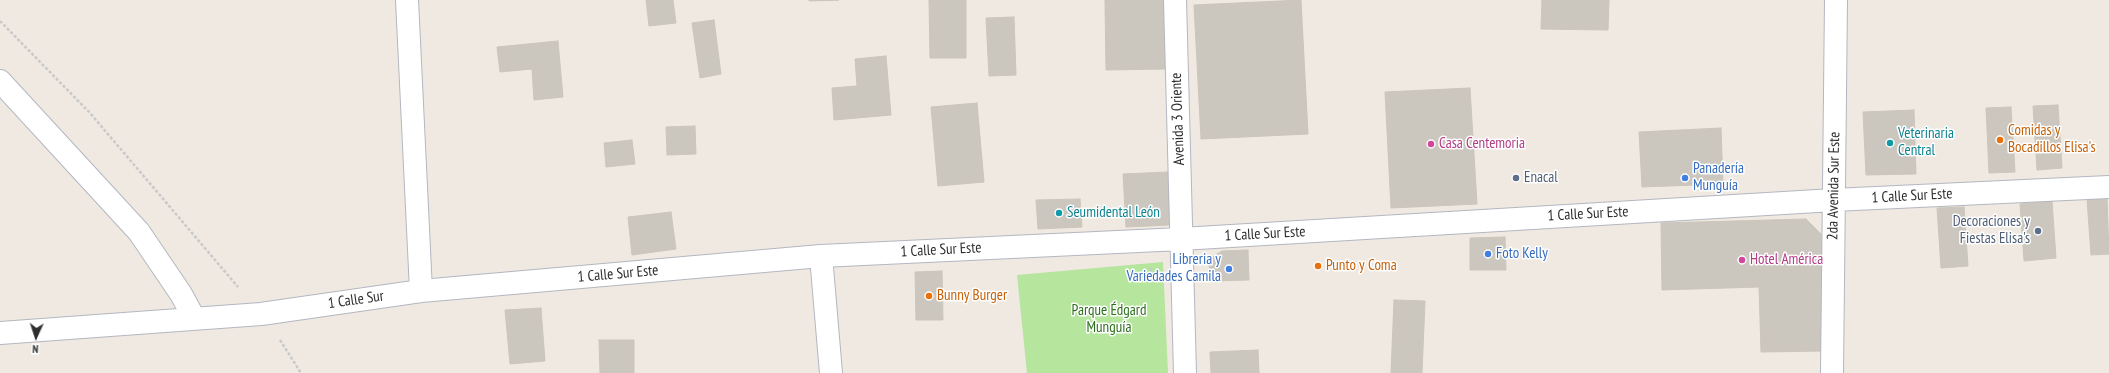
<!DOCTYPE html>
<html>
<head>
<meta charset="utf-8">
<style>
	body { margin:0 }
	#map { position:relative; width:2109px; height:373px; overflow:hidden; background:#efe9e1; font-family:"PT Sans Narrow",sans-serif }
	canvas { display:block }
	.north { position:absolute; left:16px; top:317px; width:40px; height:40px; -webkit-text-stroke:3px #fff; paint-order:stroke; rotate:183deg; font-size:11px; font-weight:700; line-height:16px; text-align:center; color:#2e2e2e }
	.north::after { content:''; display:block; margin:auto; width:14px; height:18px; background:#2e2e2e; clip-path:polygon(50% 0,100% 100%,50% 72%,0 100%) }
</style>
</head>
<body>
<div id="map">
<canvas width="2109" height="373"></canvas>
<div class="north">N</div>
</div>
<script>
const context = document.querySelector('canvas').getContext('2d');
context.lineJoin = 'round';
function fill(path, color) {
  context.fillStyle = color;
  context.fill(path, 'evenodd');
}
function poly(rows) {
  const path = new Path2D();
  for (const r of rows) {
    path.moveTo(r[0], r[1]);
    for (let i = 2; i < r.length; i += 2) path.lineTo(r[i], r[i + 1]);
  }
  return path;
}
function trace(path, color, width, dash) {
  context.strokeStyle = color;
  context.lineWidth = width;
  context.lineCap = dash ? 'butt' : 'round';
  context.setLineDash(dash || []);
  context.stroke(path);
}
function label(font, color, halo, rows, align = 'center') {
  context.font = font + ' "PT Sans Narrow",sans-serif';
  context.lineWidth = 3;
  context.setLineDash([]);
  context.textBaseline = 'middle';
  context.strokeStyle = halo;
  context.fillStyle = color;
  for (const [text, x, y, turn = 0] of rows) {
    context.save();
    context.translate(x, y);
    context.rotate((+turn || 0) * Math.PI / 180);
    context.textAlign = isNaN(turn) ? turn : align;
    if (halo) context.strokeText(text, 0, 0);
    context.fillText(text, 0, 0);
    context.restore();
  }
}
const green = poly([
	[1163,262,1168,373,1027,373,1017,275]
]);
const building = poly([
	[646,0,673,0,676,23,649,26,646,0],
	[809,0,839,0,809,1,809,0],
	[929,0,966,0,966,58,930,58,929,0],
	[1105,0,1166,0,1167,69,1106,70,1105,0],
	[1301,0,1308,134,1201,139,1194,5,1301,0],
	[1542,0,1609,0,1608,30,1541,29,1542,0],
	[1014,17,1016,75,989,76,986,18,1014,17],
	[714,20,721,74,700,78,692,23,714,20],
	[558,41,563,97,534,100,532,69,500,72,497,47,558,41],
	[886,56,891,115,834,120,832,88,857,86,855,59,886,56],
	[1470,88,1477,204,1391,208,1385,92,1470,88],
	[977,103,984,182,938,186,931,107,977,103],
	[2058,105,2062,168,2037,170,2033,106,2058,105],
	[2011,107,2015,172,1989,173,1986,108,2011,107],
	[1914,110,1916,174,1866,175,1863,112,1914,110],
	[695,126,696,154,667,155,666,127,695,126],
	[1721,128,1723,184,1642,187,1639,132,1721,128],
	[632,140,635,164,606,167,604,143,632,140],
	[1168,172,1170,225,1126,227,1123,174,1168,172],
	[2107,198,2109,254,2091,255,2087,199,2107,198],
	[1080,199,1082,227,1038,229,1036,200,1080,199],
	[2052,201,2056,258,2024,261,2020,204,2052,201],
	[1964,207,1968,266,1941,268,1937,208,1964,207],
	[671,212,676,249,632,255,628,217,671,212],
	[1806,219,1821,234,1824,351,1761,352,1759,287,1662,290,1661,223,1806,219],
	[1505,237,1506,270,1470,270,1470,238,1505,237],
	[1248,250,1249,280,1210,281,1209,259,1222,251,1248,250],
	[942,271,943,320,916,320,915,272,942,271],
	[1394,300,1425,301,1422,373,1391,373,1394,300],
	[541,308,545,361,510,364,505,310,541,308],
	[599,340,634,340,634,373,600,373,599,340],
	[1258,350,1259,373,1211,373,1210,352,1258,350]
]);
const path = poly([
	[0,21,90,113,238,287],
	[1151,268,1152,279],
	[280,340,301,373]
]);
const minor = poly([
	[407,0,421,291],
	[1175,0,1185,373],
	[0,81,139,232,181,294,194,318],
	[821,256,831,373],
	[0,333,261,314,421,291,821,256,1181,239,1834,200,2109,187],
	[1832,373,1836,0]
]);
const markers = [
	[2000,140,4,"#e8710a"],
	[1890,143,4,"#0f9aa8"],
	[1431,144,4,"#d1479c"],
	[1516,178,4,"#5c6f8a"],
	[1685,178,4,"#3f7fe0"],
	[1059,213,4,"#0f9aa8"],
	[2038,231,4,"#5c6f8a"],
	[1488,254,4,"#3f7fe0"],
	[1742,260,4,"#d1479c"],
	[1318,266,4,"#e8710a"],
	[1229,269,4,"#3f7fe0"],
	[929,296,4,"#e8710a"]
];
const streetNames = [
	["Avenida 3 Oriente",1178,119,-92],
	["2da Avenida Sur Este",1834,186,-89],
	["1 Calle Sur Este",1912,196,-3],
	["1 Calle Sur Este",1588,214,-3],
	["1 Calle Sur Este",1265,234,-3],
	["1 Calle Sur Este",941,250,-3],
	["1 Calle Sur Este",618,274,-5],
	["1 Calle Sur",356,300,-8]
];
const foodNames = [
	["Comidas y",2008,131],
	["Bocadillos Elisa's",2008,148],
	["Punto y Coma",1326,266],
	["Bunny Burger",937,296]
];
const cultureNames = [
	["Veterinaria",1898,134],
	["Central",1898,151],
	["Seumidental León",1067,213]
];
const hotelNames = [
	["Casa Centemoria",1439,144],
	["Hotel América",1750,260]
];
const shopNames = [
	["Panadería",1693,169],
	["Munguía",1693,186],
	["Foto Kelly",1496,254],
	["Libreria y",1221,260,"right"],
	["Variedades Camila",1221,277,"right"]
];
const serviceNames = [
	["Enacal",1524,178],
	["Decoraciones y",2030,222,"right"],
	["Fiestas Elisa's",2030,239,"right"]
];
const parkNames = [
	["Parque Édgard",1109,311],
	["Munguía",1109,328]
];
fill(green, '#b6e59e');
fill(building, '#cbc7bf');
trace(building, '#cbc5ba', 1);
trace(minor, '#b4b7c1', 24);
trace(path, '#c9c9c9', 2.5, [3, 2]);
trace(minor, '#fff', 22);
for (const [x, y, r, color] of markers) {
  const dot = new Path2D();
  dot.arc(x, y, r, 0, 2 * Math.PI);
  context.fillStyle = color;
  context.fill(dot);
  trace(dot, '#fff', 1.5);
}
label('15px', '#2e2e2e', '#fff', streetNames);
label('15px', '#c56008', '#fff', foodNames, 'left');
label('15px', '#0d838f', '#fff', cultureNames, 'left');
label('15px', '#b23c85', '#fff', hotelNames, 'left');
label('15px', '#366cbe', '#fff', shopNames, 'left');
label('15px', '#4e5e75', '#fff', serviceNames, 'left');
label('15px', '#2c6e1b', '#fff', parkNames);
</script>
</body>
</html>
